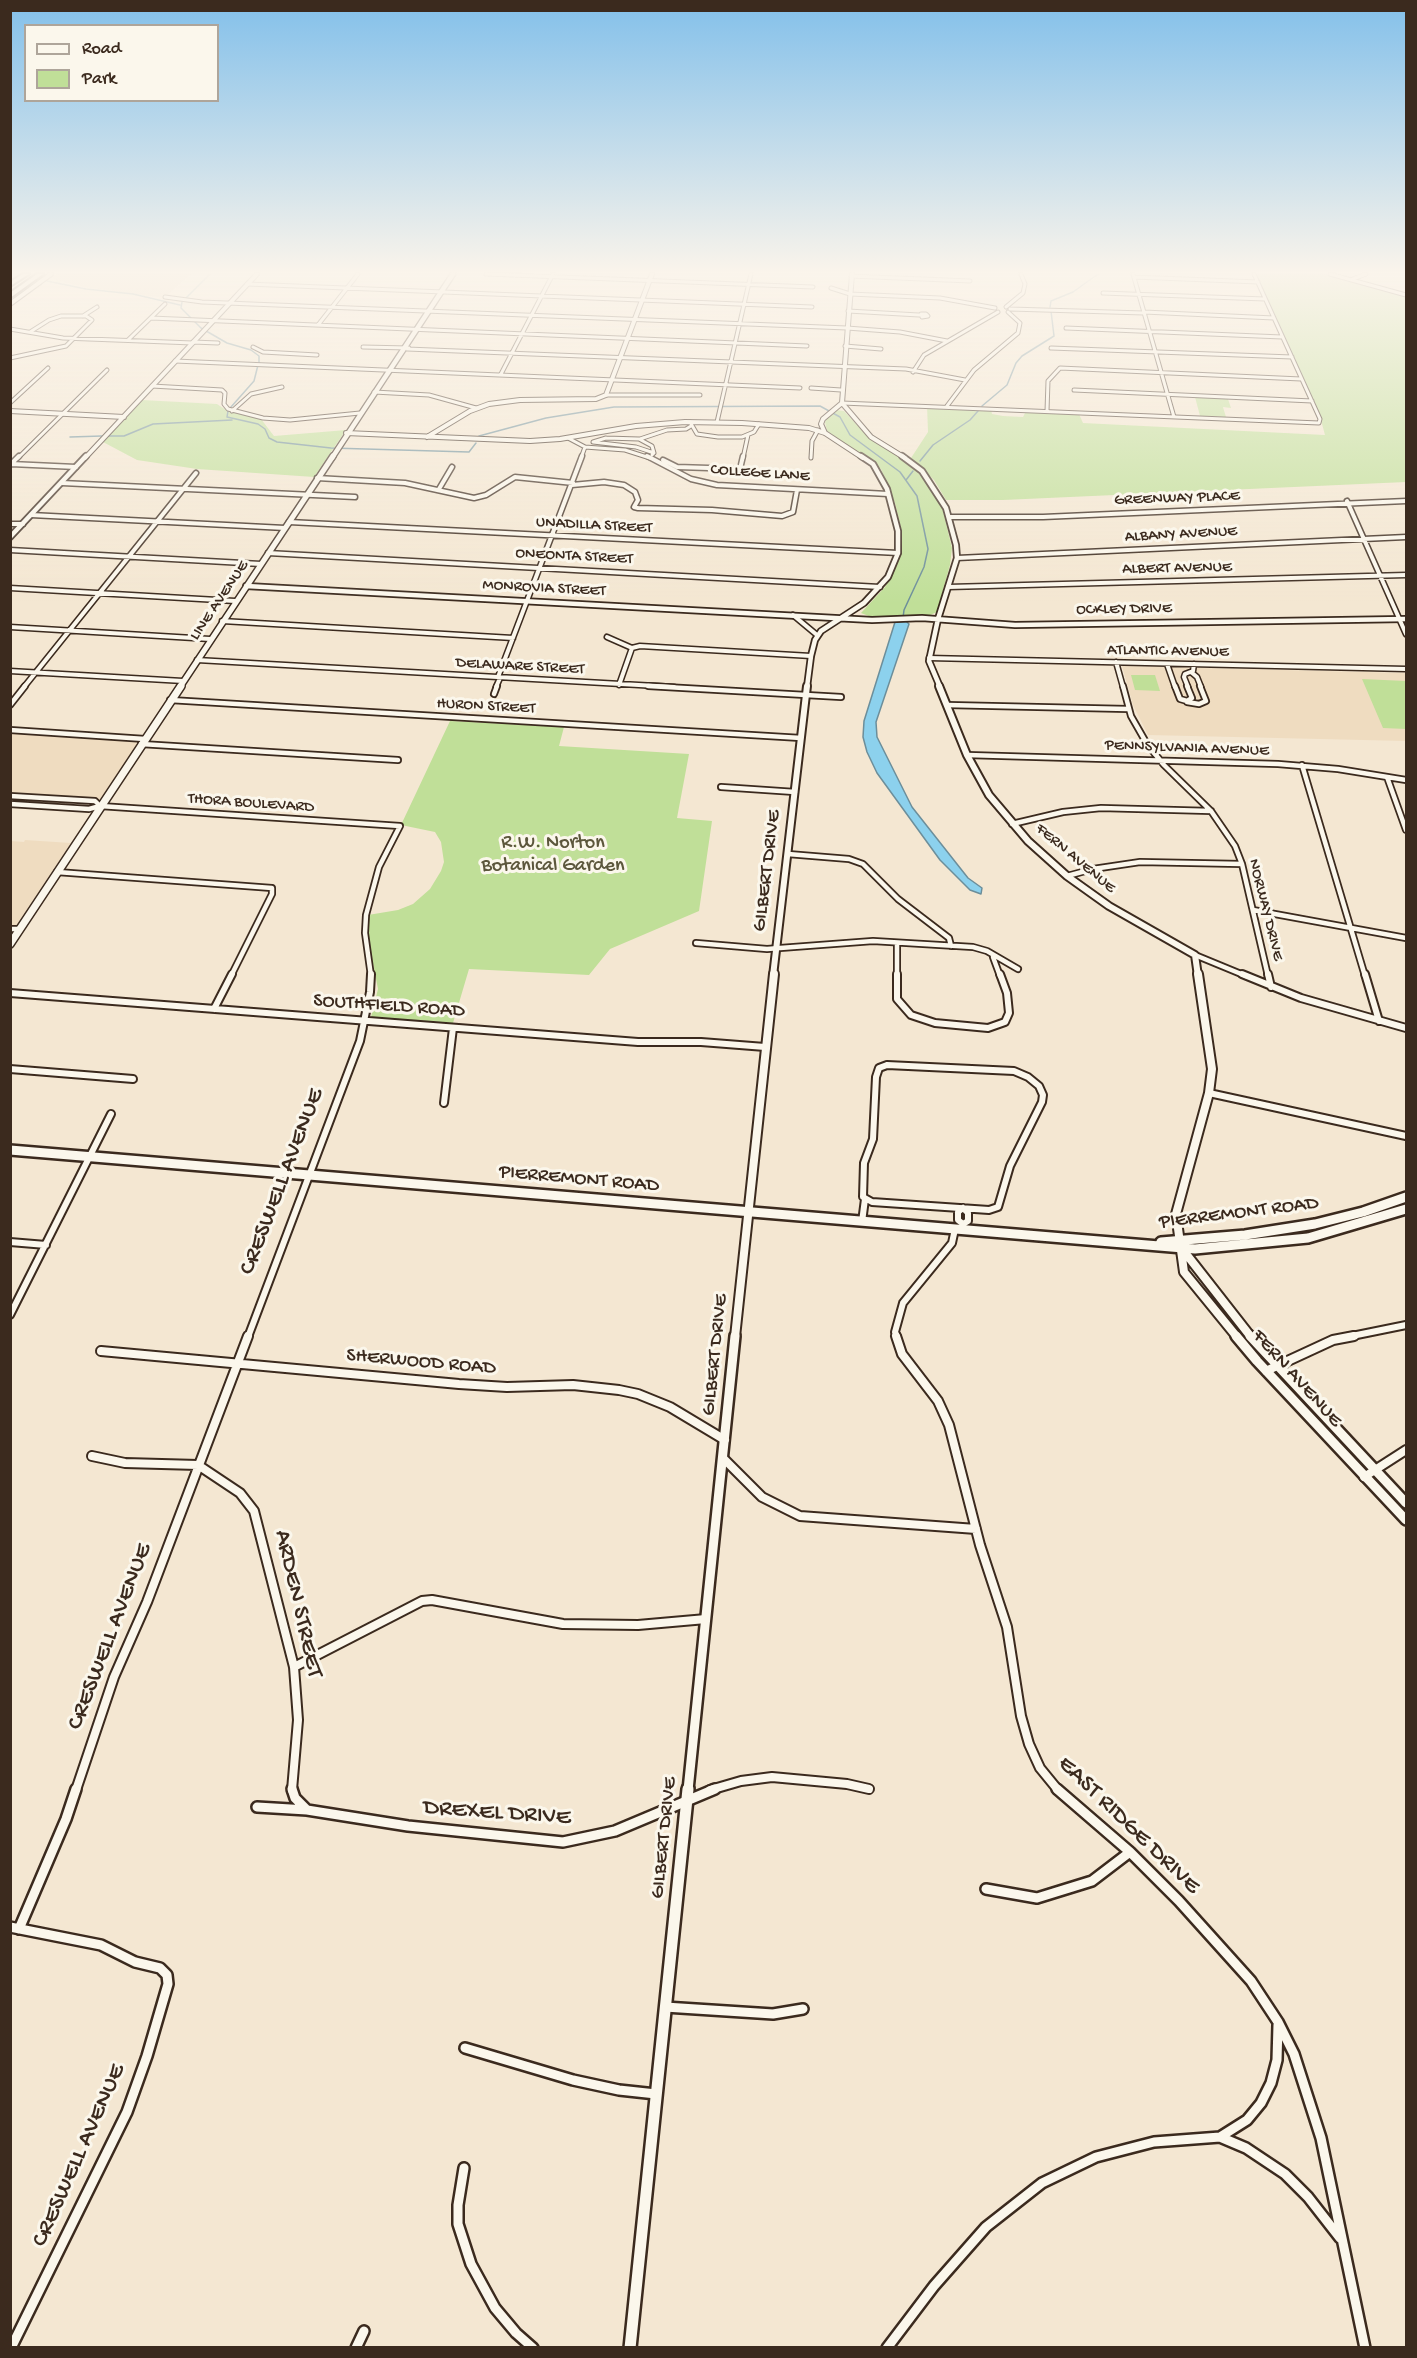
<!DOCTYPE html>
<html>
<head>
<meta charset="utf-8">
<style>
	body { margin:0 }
	#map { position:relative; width:1417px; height:2358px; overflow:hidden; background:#f4e7d2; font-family:"Gochi Hand",sans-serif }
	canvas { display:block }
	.frame { position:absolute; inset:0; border:12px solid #3b2a1e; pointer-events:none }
	.legend { position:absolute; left:24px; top:24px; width:195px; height:78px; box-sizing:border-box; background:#fbf7ec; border:2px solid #aea59a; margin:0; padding:8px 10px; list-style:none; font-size:18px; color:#3b2a1e }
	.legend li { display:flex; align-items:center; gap:12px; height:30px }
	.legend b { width:30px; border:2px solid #aea59a }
</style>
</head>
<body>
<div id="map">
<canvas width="1417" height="2358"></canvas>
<div class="frame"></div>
<ul class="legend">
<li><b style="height:8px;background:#fbf7ec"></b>Road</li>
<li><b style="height:16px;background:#c0df98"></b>Park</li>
</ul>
</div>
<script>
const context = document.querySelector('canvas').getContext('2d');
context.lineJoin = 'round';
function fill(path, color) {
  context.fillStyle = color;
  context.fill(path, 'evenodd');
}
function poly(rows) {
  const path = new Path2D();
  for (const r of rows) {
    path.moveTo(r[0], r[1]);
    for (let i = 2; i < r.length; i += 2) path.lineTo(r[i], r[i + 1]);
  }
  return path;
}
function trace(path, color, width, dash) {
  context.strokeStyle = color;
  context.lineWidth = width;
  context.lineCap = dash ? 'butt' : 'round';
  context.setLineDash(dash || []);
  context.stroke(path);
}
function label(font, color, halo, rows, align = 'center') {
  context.font = font + ' "Gochi Hand",sans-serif';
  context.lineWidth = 6;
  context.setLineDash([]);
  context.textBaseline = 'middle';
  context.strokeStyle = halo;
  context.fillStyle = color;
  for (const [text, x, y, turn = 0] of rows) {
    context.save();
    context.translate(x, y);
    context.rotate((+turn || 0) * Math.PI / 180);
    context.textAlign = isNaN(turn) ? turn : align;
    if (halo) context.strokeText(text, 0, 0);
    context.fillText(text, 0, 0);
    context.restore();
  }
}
const built = poly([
	[56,274,191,274,164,298,84,287,49,278],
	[1122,666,1406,673,1406,741,1148,735,1133,705],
	[10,732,138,740,139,742,100,800,11,794],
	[25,840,71,843,11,934,11,841,24,842]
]);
const green = poly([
	[1254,274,1324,274,1406,297,1406,482,1003,500,946,500,934,480,911,458,928,432,927,406,991,409,992,414,1003,416,1023,417,1026,411,1079,414,1083,423,1325,435,1319,413],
	[1195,397,1228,399,1231,408,1223,407,1226,417,1200,416],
	[142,400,217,404,226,410,261,419,274,436,346,430,314,477,197,469,137,460,103,442],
	[836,410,844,411,869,438,911,465,927,482,942,507,952,548,950,565,937,612,928,616,874,618,861,613,885,587,897,565,901,550,902,532,895,503,881,469,827,431,825,422,828,416],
	[1131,675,1155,675,1160,691,1135,690],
	[1362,679,1406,681,1406,729,1383,728],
	[450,721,564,727,559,746,689,754,677,818,712,821,699,911,610,949,589,975,469,969,453,1023,371,1017,378,989,367,933,368,915,398,910,413,904,430,889,441,871,444,862,441,842,435,832,401,825]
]);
const water = poly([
	[900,620,906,621,909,624,876,722,877,737,912,807,968,878,982,888,981,894,970,890,940,860,877,773,867,752,863,737,864,721,895,622,900,620]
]);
const stream = poly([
	[47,281,86,289,133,294,180,305],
	[186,298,210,274],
	[182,302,181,308,201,328,227,343,251,350,259,356,259,363],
	[1050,307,1051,301,1073,292,1098,274],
	[982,406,1007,385,1016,363,1022,356,1054,336,1051,311],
	[231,407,254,381,258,365],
	[228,411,227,417,258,424,265,429,269,438,277,442,331,448,469,452,476,443],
	[109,436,124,436,153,424,232,420],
	[479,436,546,418,614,407,820,406,840,417,850,435,900,472,917,496,928,549,924,567,904,610,903,618],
	[70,437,102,436],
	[920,461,933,445,970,420,978,411],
	[906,480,913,471]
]);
const minorFar5 = poly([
	[486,274,813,287],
	[1133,274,1174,417],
	[1330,274,1406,295],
	[851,276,970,281],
	[1134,277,1258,282],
	[1353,279,1366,274],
	[247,284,812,307],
	[831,288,850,294,940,298,995,308],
	[1103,293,1265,299],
	[165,297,202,302,847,328],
	[1006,307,1023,293,1025,284,1021,274],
	[1010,309,1144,313],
	[848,311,919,315],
	[1144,312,1274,318],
	[921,314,926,314,928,316,922,317,921,314],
	[83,316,97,307],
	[151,318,807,346],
	[318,325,358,274],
	[847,328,900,332,947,341],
	[1066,328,1282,337],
	[10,329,63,338,193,343],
	[128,340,165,304],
	[193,342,218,343],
	[845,346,881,349],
	[253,347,263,352,317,355],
	[363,347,409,348],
	[1051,348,1292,357],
	[407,349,906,369,965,380],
	[10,358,66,346,92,320,86,316,61,316,49,320,30,332],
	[175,361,800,388],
	[913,372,924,355,998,312],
	[501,374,553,274],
	[152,386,222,390,225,393,224,404,228,409,263,418,290,420,360,413],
	[811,388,841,390],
	[1074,390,1312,401],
	[374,392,429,395,476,408],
	[606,395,700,395],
	[10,403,48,368],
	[842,403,1319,423,1320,419,1254,274],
	[947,406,974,370,1018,333,1020,323,1008,312],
	[232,411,251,394,282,387],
	[1047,411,1048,381,1060,368,1301,379],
	[690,422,697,434,718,437,742,437,754,432,759,424],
	[717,422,751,274],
	[568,438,585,447,625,450,650,458],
	[606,438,639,439,652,446,654,453,636,447,593,442,606,438],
	[640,439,667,430,686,429,691,426],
	[652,455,654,453],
	[18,458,107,370],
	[581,458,585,447],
	[743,458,748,435],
	[811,458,812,441,818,430]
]);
const minorFar4 = poly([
	[647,456,691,479,717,485,888,494],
	[663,460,677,467,740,469,743,456],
	[11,464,76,467],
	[10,465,19,456],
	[317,478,405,483,474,498,486,495,515,477,573,483],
	[62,483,355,497],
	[572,485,604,482,624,485,635,492,638,500,634,507,638,508,712,510,782,516,793,512,797,490],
	[439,489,452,467],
	[1347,501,1406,634],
	[31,515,285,528],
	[949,517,1043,517,1406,501],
	[289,522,898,553],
	[10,524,23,524],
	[10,550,261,564],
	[268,553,880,587],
	[957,558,1406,537],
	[948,587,1406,575],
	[10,588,235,601],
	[793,615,817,635],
	[222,621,513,638],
	[10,627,210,639],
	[607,637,632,648,619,685],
	[632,648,640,646,811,656],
	[929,658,1406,669],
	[197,660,674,687],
	[1116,662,1123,687],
	[1167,664,1175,687],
	[10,671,183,681],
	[1191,672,1197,677,1201,687],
	[498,677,582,456],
	[24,687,196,473],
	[496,687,500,678],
	[1188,687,1184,677,1185,674,1193,671,1194,664]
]);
const minorFar3 = poly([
	[648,686,841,697],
	[1123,686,1131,716,1147,744,1164,765,1211,811,1235,846,1242,864,1268,976],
	[1175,686,1180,699,1187,701,1192,698,1187,686],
	[494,694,497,686],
	[170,700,801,738],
	[1187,702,1199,704,1206,701,1200,686],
	[10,705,25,686],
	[947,705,1128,709],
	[10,730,145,739],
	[141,744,398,760],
	[967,755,1278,764,1338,769,1406,780],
	[1302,765,1365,976],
	[1387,777,1406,830],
	[721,787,795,792],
	[10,796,95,801,100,806],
	[10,804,89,809,100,806,400,826,379,867,366,915,365,933,371,976],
	[1012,824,1063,812,1101,808,1211,811],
	[788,854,849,859,863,864,898,899,949,938,951,946],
	[57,872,272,888,272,894,231,976],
	[1067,876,1093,869,1140,862,1242,864],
	[1253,910,1406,938],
	[10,929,20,929],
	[696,943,767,949,873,941,973,947,987,951,1018,969],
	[897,943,897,976],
	[1195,955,1246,976],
	[993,957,1000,976]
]);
const minorFar2 = poly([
	[897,974,897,999,911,1015,935,1023,988,1028,1005,1022,1009,1013,1007,993,1000,974],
	[1242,974,1301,998,1406,1028],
	[1268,974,1271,987],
	[1365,974,1379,1021],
	[10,993,638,1042,701,1042,765,1047],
	[214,1009,232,974],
	[887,1065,1014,1071,1028,1077,1039,1086,1043,1095,1042,1102,1010,1166,998,1207,989,1210,872,1202,863,1197,864,1163,873,1139,876,1077,879,1068,887,1065],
	[10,1069,133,1079],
	[1209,1093,1406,1136],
	[444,1103,453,1028],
	[963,1208,968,1213,968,1221,963,1224,958,1220,958,1212,963,1208],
	[862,1222,865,1199],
	[963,1224,964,1230],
	[10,1242,46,1245],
	[10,1315,111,1114],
	[248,1337,360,1041,370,992,371,974],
	[897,1337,895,1332,903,1303,952,1243,955,1229],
	[1347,1337,1406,1325]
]);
const minorFar1 = poly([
	[896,1336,902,1354,938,1401,949,1425,980,1545,1007,1627,1021,1716,1029,1744,1040,1768,1058,1790],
	[101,1351,459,1384,507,1387,573,1385,619,1390,638,1394,670,1407,725,1440],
	[1266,1371,1333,1340,1354,1336],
	[92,1456,125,1463,198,1465,240,1493,254,1511,294,1667,298,1720,292,1790],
	[724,1459,762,1497,800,1516,976,1529],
	[1364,1477,1406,1450],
	[294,1667,422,1601,432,1600,563,1624,638,1625,706,1619],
	[76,1790,114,1677,147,1602,248,1336],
	[710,1790,741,1781,772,1777,847,1784,869,1789]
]);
const minor = poly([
	[292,1789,295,1798,307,1810],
	[1057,1789,1130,1852,1179,1901,1251,1981,1278,2022,1294,2054,1321,2138,1365,2348],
	[257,1807,307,1810,408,1826,563,1842,615,1831,715,1789],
	[986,1889,1037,1898,1092,1881,1130,1852],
	[10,1927,101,1945,135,1962,160,1968,167,1975,168,1984,147,2056,127,2112,11,2348],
	[19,1929,66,1819,76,1789],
	[665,2007,773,2014,803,2009],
	[465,2048,573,2080,619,2090,656,2094],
	[1220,2137,1246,2148,1285,2174,1308,2197,1340,2238],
	[464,2168,458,2205,458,2224,471,2264,495,2308,516,2333,533,2348],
	[356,2348,364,2331],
	[887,2348,934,2286,986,2227,1042,2183,1096,2157,1154,2142,1220,2137,1247,2120,1261,2103,1271,2083,1277,2060,1278,2025]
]);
const tertiaryFar5 = poly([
	[10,304,51,274],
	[842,403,871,437,905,458],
	[842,403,852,274],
	[10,411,124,417],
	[346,433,530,441,560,439,636,426,685,422,742,423,809,428,825,433,863,458],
	[825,433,821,424,823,419,842,403],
	[427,437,470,411,489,404,520,400,596,399,606,395,652,274],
	[85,458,257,274]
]);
const tertiaryFar4 = poly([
	[902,456,922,471,946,508,956,545,957,558,938,619,929,661,940,687],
	[10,537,86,456],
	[246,586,872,620,922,618,1015,625,1406,619],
	[807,687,811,656,815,640,821,631,864,603,888,577,898,553,898,531,887,489,873,464,861,456]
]);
const tertiaryFar3 = poly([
	[939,686,967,755,989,795,1028,841,1067,876,1109,906,1195,955,1198,976],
	[773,976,807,686]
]);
const tertiaryFar2 = poly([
	[1198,974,1212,1069,1209,1093,1176,1214,1184,1272,1237,1337],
	[1183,1250,1251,1337],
	[735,1337,774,974]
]);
const tertiaryFar1 = poly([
	[1236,1336,1257,1361,1406,1520],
	[1250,1336,1406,1503],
	[688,1790,735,1336]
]);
const tertiary = poly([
	[630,2348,688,1789]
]);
const secondaryFar3 = poly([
	[332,458,453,274]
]);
const secondaryFar2 = poly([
	[180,687,333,456]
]);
const secondaryFar1 = poly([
	[10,944,181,686]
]);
const secondary = poly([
	[10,1150,1195,1249,1308,1238,1406,1209],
	[1161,1242,1245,1235,1315,1224,1363,1212,1406,1197]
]);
const motorway = poly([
	[23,274,29,274,10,286,10,282,23,274],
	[37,274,43,274,10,298,10,293,37,274]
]);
const farStreetnames = [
	["COLLEGE LANE",760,474,4],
	["GREENWAY PLACE",1177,499,-2],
	["UNADILLA STREET",594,526,3],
	["ALBANY AVENUE",1181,535,-3],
	["ONEONTA STREET",574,557,3],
	["ALBERT AVENUE",1177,569,-1],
	["MONROVIA STREET",544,589,3],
	["LINE AVENUE",220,601,-56],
	["OCKLEY DRIVE",1124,610,-1],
	["ATLANTIC AVENUE",1168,652,1],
	["DELAWARE STREET",520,667,3],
	["HURON STREET",486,707,3],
	["PENNSYLVANIA AVENUE",1187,749,2],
	["THORA BOULEVARD",251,804,4],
	["FERN AVENUE",1075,859,40],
	["NORWAY DRIVE",1265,910,76]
];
const parkNames = [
	["R.W. Norton",553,844],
	["Botanical Garden",553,867]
];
const streetNames = [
	["GILBERT DRIVE",768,871,-83],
	["SOUTHFIELD ROAD",389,1007,4],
	["PIERREMONT ROAD",579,1180,5],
	["PIERREMONT ROAD",1239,1214,-7],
	["GILBERT DRIVE",716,1355,-84],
	["SHERWOOD ROAD",421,1363,5],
	["FERN AVENUE",1296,1379,48],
	["GILBERT DRIVE",665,1838,-84]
];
const nearStreetnames = [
	["CRESWELL AVENUE",283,1182,-69],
	["ARDEN STREET",297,1604,77],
	["CRESWELL AVENUE",111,1637,-69],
	["DREXEL DRIVE",497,1814,4],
	["EAST RIDGE DRIVE",1128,1826,44],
	["CRESWELL AVENUE",80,2156,-66]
];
fill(built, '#efdcc0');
fill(green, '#c0df98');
fill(water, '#8cd1ed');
trace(water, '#6c8e9a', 1.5);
trace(stream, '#6c8e9a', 1.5);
trace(minorFar5, '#3b2a1e', 5);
trace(minorFar4, '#3b2a1e', 7);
trace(minorFar3, '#3b2a1e', 8);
trace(minorFar2, '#3b2a1e', 10);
trace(minorFar1, '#3b2a1e', 12);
trace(minor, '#3b2a1e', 14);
trace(tertiaryFar5, '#3b2a1e', 6);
trace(tertiaryFar4, '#3b2a1e', 8);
trace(tertiaryFar3, '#3b2a1e', 10);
trace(tertiaryFar2, '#3b2a1e', 12);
trace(tertiaryFar1, '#3b2a1e', 14);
trace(tertiary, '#3b2a1e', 16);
trace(secondaryFar3, '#3b2a1e', 7);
trace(secondaryFar2, '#3b2a1e', 8);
trace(secondaryFar1, '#3b2a1e', 10);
trace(secondary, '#3b2a1e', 14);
trace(motorway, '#3b2a1e', 4);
trace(minorFar5, '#fbf7ec', 3);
trace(minorFar4, '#fbf7ec', 4);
trace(minorFar3, '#fbf7ec', 4.5);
trace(minorFar2, '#fbf7ec', 6);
trace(minorFar1, '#fbf7ec', 8);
trace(minor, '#fbf7ec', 9);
trace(tertiaryFar5, '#fbf7ec', 4);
trace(tertiaryFar4, '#fbf7ec', 4.5);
trace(tertiaryFar3, '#fbf7ec', 6);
trace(tertiaryFar2, '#fbf7ec', 8);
trace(tertiaryFar1, '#fbf7ec', 9);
trace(tertiary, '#fbf7ec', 11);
trace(secondaryFar3, '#fbf7ec', 4.5);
trace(secondaryFar2, '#fbf7ec', 5);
trace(secondaryFar1, '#fbf7ec', 7);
trace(secondary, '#fbf7ec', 9);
fill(motorway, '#fbf7ec');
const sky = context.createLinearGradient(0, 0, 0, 604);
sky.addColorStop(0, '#83c0ea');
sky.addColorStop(0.45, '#faf4eb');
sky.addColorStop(1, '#faf4eb00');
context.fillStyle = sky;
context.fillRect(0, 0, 1417, 604);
label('16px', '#3b2a1e', '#fbf7ec', farStreetnames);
label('20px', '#5c573c', '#fbf7ec', parkNames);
label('20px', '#3b2a1e', '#fbf7ec', streetNames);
label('24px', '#3b2a1e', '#fbf7ec', nearStreetnames);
</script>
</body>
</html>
